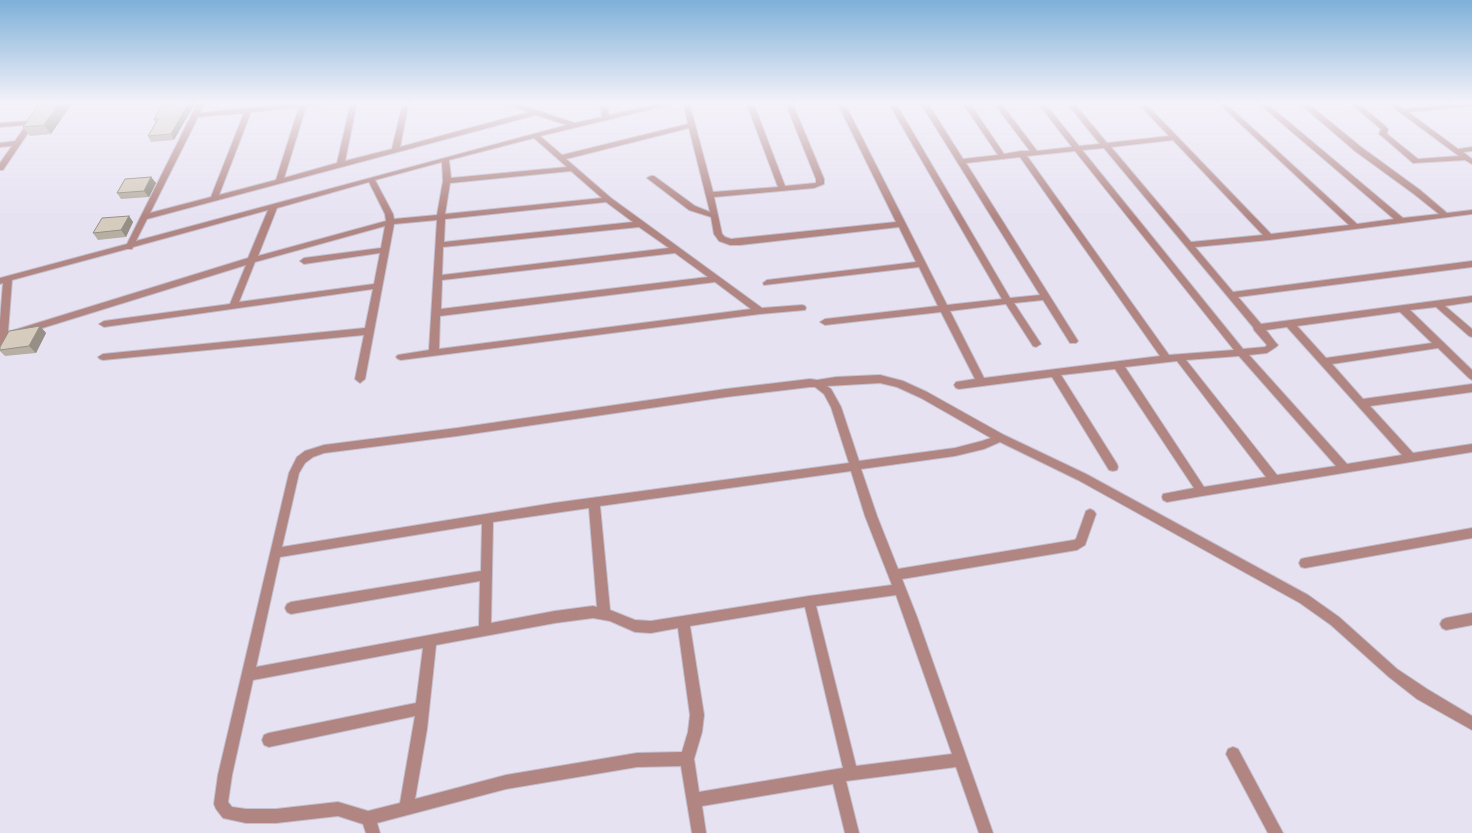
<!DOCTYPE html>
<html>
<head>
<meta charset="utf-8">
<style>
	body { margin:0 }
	canvas { display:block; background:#e7e2f2 }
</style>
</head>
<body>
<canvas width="1472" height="833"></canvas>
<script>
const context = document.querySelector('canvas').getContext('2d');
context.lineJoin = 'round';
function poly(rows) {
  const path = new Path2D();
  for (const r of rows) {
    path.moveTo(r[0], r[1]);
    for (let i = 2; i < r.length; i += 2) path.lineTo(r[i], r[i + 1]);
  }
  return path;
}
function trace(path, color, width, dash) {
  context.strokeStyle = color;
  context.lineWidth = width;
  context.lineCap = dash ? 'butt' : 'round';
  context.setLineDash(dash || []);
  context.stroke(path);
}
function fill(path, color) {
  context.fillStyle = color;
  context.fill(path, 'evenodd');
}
const minor = poly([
	[42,102,49,102,3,170,0,170,0,163,12,146,0,147,0,143,15,141,26,125,0,127,0,123,29,121,42,102],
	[198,102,205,102,200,113,307,102,336,102,306,107,284,178,337,163,351,102,357,102,345,161,392,149,403,102,409,102,400,147,529,112,500,102,511,102,575,123,602,117,600,102,606,102,609,115,667,102,681,102,540,136,562,155,688,124,683,102,689,102,713,192,778,187,746,102,753,102,785,186,816,183,816,179,785,102,792,102,824,179,824,184,814,188,714,197,722,234,725,237,731,239,896,222,837,102,844,102,947,305,1002,299,888,102,895,102,1010,298,1040,295,920,102,927,102,963,159,998,155,962,102,969,102,1004,154,1021,151,1030,151,993,102,1000,102,1037,151,1072,147,1037,102,1044,102,1079,146,1100,144,1066,102,1073,102,1107,143,1169,136,1137,102,1144,102,1271,234,1349,225,1217,102,1224,102,1357,224,1394,219,1257,102,1265,102,1403,218,1439,214,1414,194,1355,151,1298,102,1306,102,1361,147,1420,190,1447,213,1472,210,1472,214,1269,240,1195,247,1233,292,1472,261,1472,267,1238,297,1261,324,1472,296,1472,302,1445,306,1472,329,1472,337,1469,336,1436,307,1410,310,1472,370,1472,380,1469,378,1438,348,1332,364,1363,399,1472,384,1472,392,1370,406,1413,453,1472,444,1472,452,1202,496,1167,502,1163,500,1162,497,1163,494,1194,488,1115,369,1061,375,1117,464,1118,467,1117,470,1113,471,1109,470,1052,377,959,389,956,388,954,385,956,382,975,379,941,312,825,325,820,322,825,319,938,306,919,267,764,285,763,283,767,280,916,262,899,227,740,245,730,245,719,241,714,234,711,217,689,210,647,178,651,176,654,176,695,206,710,212,689,128,566,159,611,198,762,308,802,305,805,306,806,308,805,310,760,314,401,360,398,359,396,357,398,355,429,350,437,220,394,224,365,379,360,383,355,379,364,335,103,360,100,359,98,357,103,354,365,328,373,289,104,327,99,324,104,321,230,304,246,265,7,339,3,349,0,350,0,320,3,283,0,284,0,278,127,244,198,102],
	[299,107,276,180,219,195,251,112,299,107],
	[244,113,211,197,150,213,198,117,244,113],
	[536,115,567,125,136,241,147,219,536,115],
	[534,138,567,167,451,178,449,160,534,138],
	[1173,140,1263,235,1191,242,1111,147,1173,140],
	[1104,148,1253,327,1254,330,1267,345,1265,347,1243,349,1082,150,1104,148],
	[1075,151,1234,350,1169,355,1027,156,1075,151],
	[1020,157,1160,356,984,378,950,311,1006,304,1033,346,1036,347,1041,344,1014,303,1043,300,1070,343,1076,343,1078,341,966,163,1020,157],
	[442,162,443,181,437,215,394,219,393,214,375,180,442,162],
	[571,171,602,198,445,214,450,183,571,171],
	[369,182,385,214,386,221,258,256,277,208,369,182],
	[606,202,633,222,444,242,445,219,606,202],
	[268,210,248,258,8,332,12,280,127,249,132,249,133,247,268,210],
	[385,226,381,248,304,258,300,261,304,264,380,253,374,284,239,302,255,262,385,226],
	[639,227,669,248,442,275,443,247,639,227],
	[675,253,708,277,441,309,442,280,675,253],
	[715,282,751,309,439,349,440,316,715,282],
	[1400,312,1432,343,1326,358,1297,326,1400,312],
	[1287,327,1358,406,1402,455,1347,464,1249,355,1267,353,1276,347,1278,345,1276,343,1266,330,1287,327],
	[1239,356,1336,466,1277,475,1186,360,1239,356],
	[1177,361,1266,477,1204,487,1125,367,1177,361],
	[1349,102,1357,102,1384,125,1388,129,1387,134,1418,159,1459,156,1386,102,1394,102,1403,109,1472,102,1472,106,1408,112,1458,149,1472,147,1472,151,1463,152,1472,159,1472,164,1465,160,1413,163,1383,137,1379,134,1381,129,1349,102],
	[880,375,903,381,927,392,1004,435,1086,474,1308,595,1339,617,1397,669,1427,689,1472,716,1472,730,1417,699,1389,677,1331,625,1300,603,1078,480,1000,442,984,449,955,456,861,469,877,516,898,569,1074,540,1076,539,1086,511,1090,509,1094,511,1096,514,1085,545,1077,550,902,579,917,617,993,833,979,833,956,767,846,781,859,833,845,833,833,784,702,806,706,833,692,833,681,766,637,767,506,789,377,823,380,833,366,833,363,824,338,816,276,823,246,823,223,818,216,809,214,804,218,775,289,473,297,457,305,451,324,445,457,428,726,389,810,379,817,380,836,377,880,375],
	[880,383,897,387,921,398,991,438,982,441,955,448,859,461,841,407,831,389,827,386,880,383],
	[810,387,815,387,824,394,831,407,849,463,554,503,282,547,299,473,305,463,313,457,324,453,457,436,726,397,810,387],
	[851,471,865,516,892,585,809,596,651,621,635,620,610,610,600,506,851,471],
	[589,508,597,607,593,606,555,611,491,623,493,522,589,508],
	[482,524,481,571,291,602,287,604,285,608,287,612,291,614,480,581,479,626,256,667,280,557,482,524],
	[896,595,952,754,856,766,816,606,896,595],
	[805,607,843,768,699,792,694,759,702,732,704,715,690,626,805,607],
	[593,618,610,621,635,632,651,633,678,628,690,715,688,732,682,752,637,753,506,775,415,799,427,729,436,645,555,623,593,618],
	[423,648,416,703,269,733,264,735,262,740,264,745,269,747,415,716,400,803,368,811,338,802,276,809,246,809,232,807,228,802,232,775,253,680,423,648],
	[1472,528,1472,538,1305,568,1301,567,1299,563,1301,559,1305,558,1472,528],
	[1472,613,1472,625,1446,630,1442,628,1440,624,1442,620,1446,618,1472,613],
	[1233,747,1238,749,1283,833,1268,833,1226,754,1228,749,1233,747]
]);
const wall = poly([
	[40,102,73,102,51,134,30,136,23,127],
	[162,105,174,140,151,142,148,136,156,123,154,120],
	[151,177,156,183,149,197,121,199,117,193],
	[129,216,133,222,126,237,98,240,93,233],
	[40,326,46,333,36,353,5,356,0,351,0,347]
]);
const shadedWall = poly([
	[60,102,73,102,51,134,44,125],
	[189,102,196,102,174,140,171,134],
	[151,177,156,183,149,197,144,191],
	[129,216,133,222,126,237,121,230],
	[40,326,46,333,36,353,29,346]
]);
const building = poly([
	[40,102,60,102,44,125,23,127,40,102],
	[171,102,189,102,171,134,148,136,158,119,154,120,162,105,170,105,171,102],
	[151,177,144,191,117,193,125,179,151,177],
	[129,216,121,230,93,233,102,218,129,216],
	[40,326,29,346,0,350,0,347,9,331,40,326]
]);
trace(minor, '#c4bfcd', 2);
fill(minor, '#b08582');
fill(wall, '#b7afa3');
fill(shadedWall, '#958f85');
fill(building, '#d5ccbe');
trace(building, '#958f85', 1);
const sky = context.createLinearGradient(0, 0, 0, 219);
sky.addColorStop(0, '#7eb0d9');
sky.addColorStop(0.47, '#f4f2f9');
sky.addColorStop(1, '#f4f2f900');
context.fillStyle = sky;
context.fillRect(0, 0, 1472, 219);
</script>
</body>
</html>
